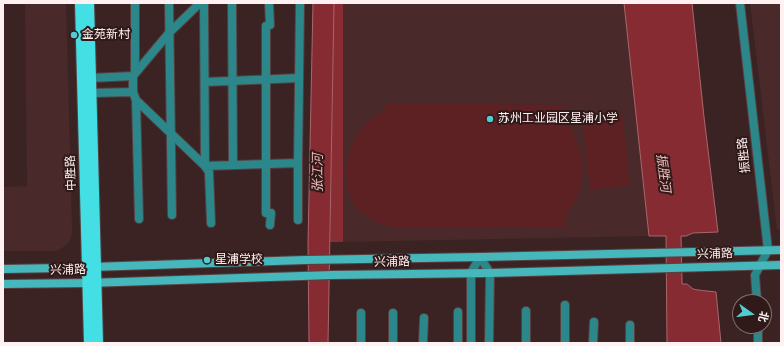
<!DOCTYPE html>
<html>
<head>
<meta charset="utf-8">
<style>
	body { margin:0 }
	#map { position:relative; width:784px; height:346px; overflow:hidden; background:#3b2323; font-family:"Source Sans 3","Noto Sans SC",sans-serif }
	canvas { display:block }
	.frame { position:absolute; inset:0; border:4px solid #fff1f1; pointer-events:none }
	.north { position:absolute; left:732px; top:294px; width:40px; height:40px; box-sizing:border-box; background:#301919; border:1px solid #836f6f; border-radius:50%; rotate:104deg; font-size:11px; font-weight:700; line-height:16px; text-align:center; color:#fff1f1 }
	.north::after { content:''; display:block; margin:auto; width:14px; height:18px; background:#52ccd0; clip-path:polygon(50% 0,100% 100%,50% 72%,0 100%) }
</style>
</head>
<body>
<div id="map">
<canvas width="784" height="346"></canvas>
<div class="frame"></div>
<div class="north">北</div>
</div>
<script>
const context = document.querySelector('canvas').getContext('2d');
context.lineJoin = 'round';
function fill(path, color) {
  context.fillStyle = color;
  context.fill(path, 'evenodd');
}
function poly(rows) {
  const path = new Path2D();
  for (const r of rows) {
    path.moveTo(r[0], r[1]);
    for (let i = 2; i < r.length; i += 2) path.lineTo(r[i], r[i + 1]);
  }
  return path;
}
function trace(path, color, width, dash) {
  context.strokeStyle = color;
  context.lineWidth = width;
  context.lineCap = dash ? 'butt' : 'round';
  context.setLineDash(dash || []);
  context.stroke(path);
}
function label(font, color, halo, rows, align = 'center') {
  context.font = font + ' "Source Sans 3","Noto Sans SC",sans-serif';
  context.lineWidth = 4;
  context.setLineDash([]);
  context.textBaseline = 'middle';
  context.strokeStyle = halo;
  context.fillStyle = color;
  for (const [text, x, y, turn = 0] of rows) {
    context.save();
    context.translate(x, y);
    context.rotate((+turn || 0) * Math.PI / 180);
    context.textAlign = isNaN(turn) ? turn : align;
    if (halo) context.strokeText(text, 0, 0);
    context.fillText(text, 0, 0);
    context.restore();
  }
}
const built = poly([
	[25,3,66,3,72,226,72,234,70,240,67,244,61,249,56,251,3,251,3,187,27,186],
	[343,3,624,3,649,236,343,242],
	[750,3,781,3,781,230,777,230]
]);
const green = poly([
	[386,103,565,105,566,119,575,137,581,153,583,169,581,185,576,201,567,212,565,228,396,228,382,225,370,219,359,210,352,201,347,187,346,169,349,152,354,139,363,127,370,120,377,115,384,111],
	[622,113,630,185,590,190,582,118]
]);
const forest = poly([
	[334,3,343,3,343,242,330,242]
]);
const water = poly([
	[313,3,334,3,328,343,309,343,308,243,313,3],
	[624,3,692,3,704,117,718,232,693,233,686,236,681,236,682,281,682,284,687,284,693,289,698,290,716,292,721,343,667,343,666,236,649,236,624,3]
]);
const minor = poly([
	[169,3,172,215],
	[200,3,169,33,133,76,133,92,136,100,205,166,298,163],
	[204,3,205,166,209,172,211,223],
	[232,3,233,165],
	[269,3,270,25,266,26,266,213,271,213,270,225],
	[135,73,135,3],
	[87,82,91,78,133,76],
	[205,82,299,78],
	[87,90,91,93,133,92],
	[136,100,139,219],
	[298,220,298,163,300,3],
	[458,312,458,343],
	[361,313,361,343],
	[393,313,393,343],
	[423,343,424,318],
	[471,343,471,273,480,257,490,273,489,343],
	[526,343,526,311],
	[565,343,565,305],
	[593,343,594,322],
	[630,343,630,325]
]);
const tertiary = poly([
	[740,3,768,250,755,275,757,302],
	[758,326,758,343]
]);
const secondary = poly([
	[3,269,61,268,305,260,480,257,781,250],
	[3,284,88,283,332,275,490,273,781,265]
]);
const primary = poly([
	[80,3,89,343],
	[89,3,98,343]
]);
const markers = [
	[74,35,4,"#52ccd0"],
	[490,119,4,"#52ccd0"],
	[207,260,4,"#52ccd0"]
];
const poiNames = [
	["金苑新村",82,35],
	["苏州工业园区星浦小学",498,119],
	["星浦学校",215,260]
];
const streetNames = [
	["振胜路",745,155,-96],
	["中胜路",72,173,-92],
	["兴浦路",715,255,-2],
	["兴浦路",392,263,-1],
	["兴浦路",68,271,-1]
];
const waterNames = [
	["张江河",319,173,-90],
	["振胜河",662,173,83]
];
fill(built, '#492929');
fill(green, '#5d2124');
fill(forest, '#882d33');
fill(water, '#872b32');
trace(water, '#ab666b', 1);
trace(minor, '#564040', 10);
trace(tertiary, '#564040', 10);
trace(secondary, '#564040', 10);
trace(primary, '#564040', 12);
trace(minor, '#2c878a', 8);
trace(tertiary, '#2c878a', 8);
trace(secondary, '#46b7bb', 8);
trace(primary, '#43dfe4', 10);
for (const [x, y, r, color] of markers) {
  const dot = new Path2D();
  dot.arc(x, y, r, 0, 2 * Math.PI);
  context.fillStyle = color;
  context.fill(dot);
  trace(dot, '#301919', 1.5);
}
label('12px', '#fff1f1', '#301919', poiNames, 'left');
label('12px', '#fff1f1', '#301919', streetNames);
label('italic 13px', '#f1bcba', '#301919', waterNames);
</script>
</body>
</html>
